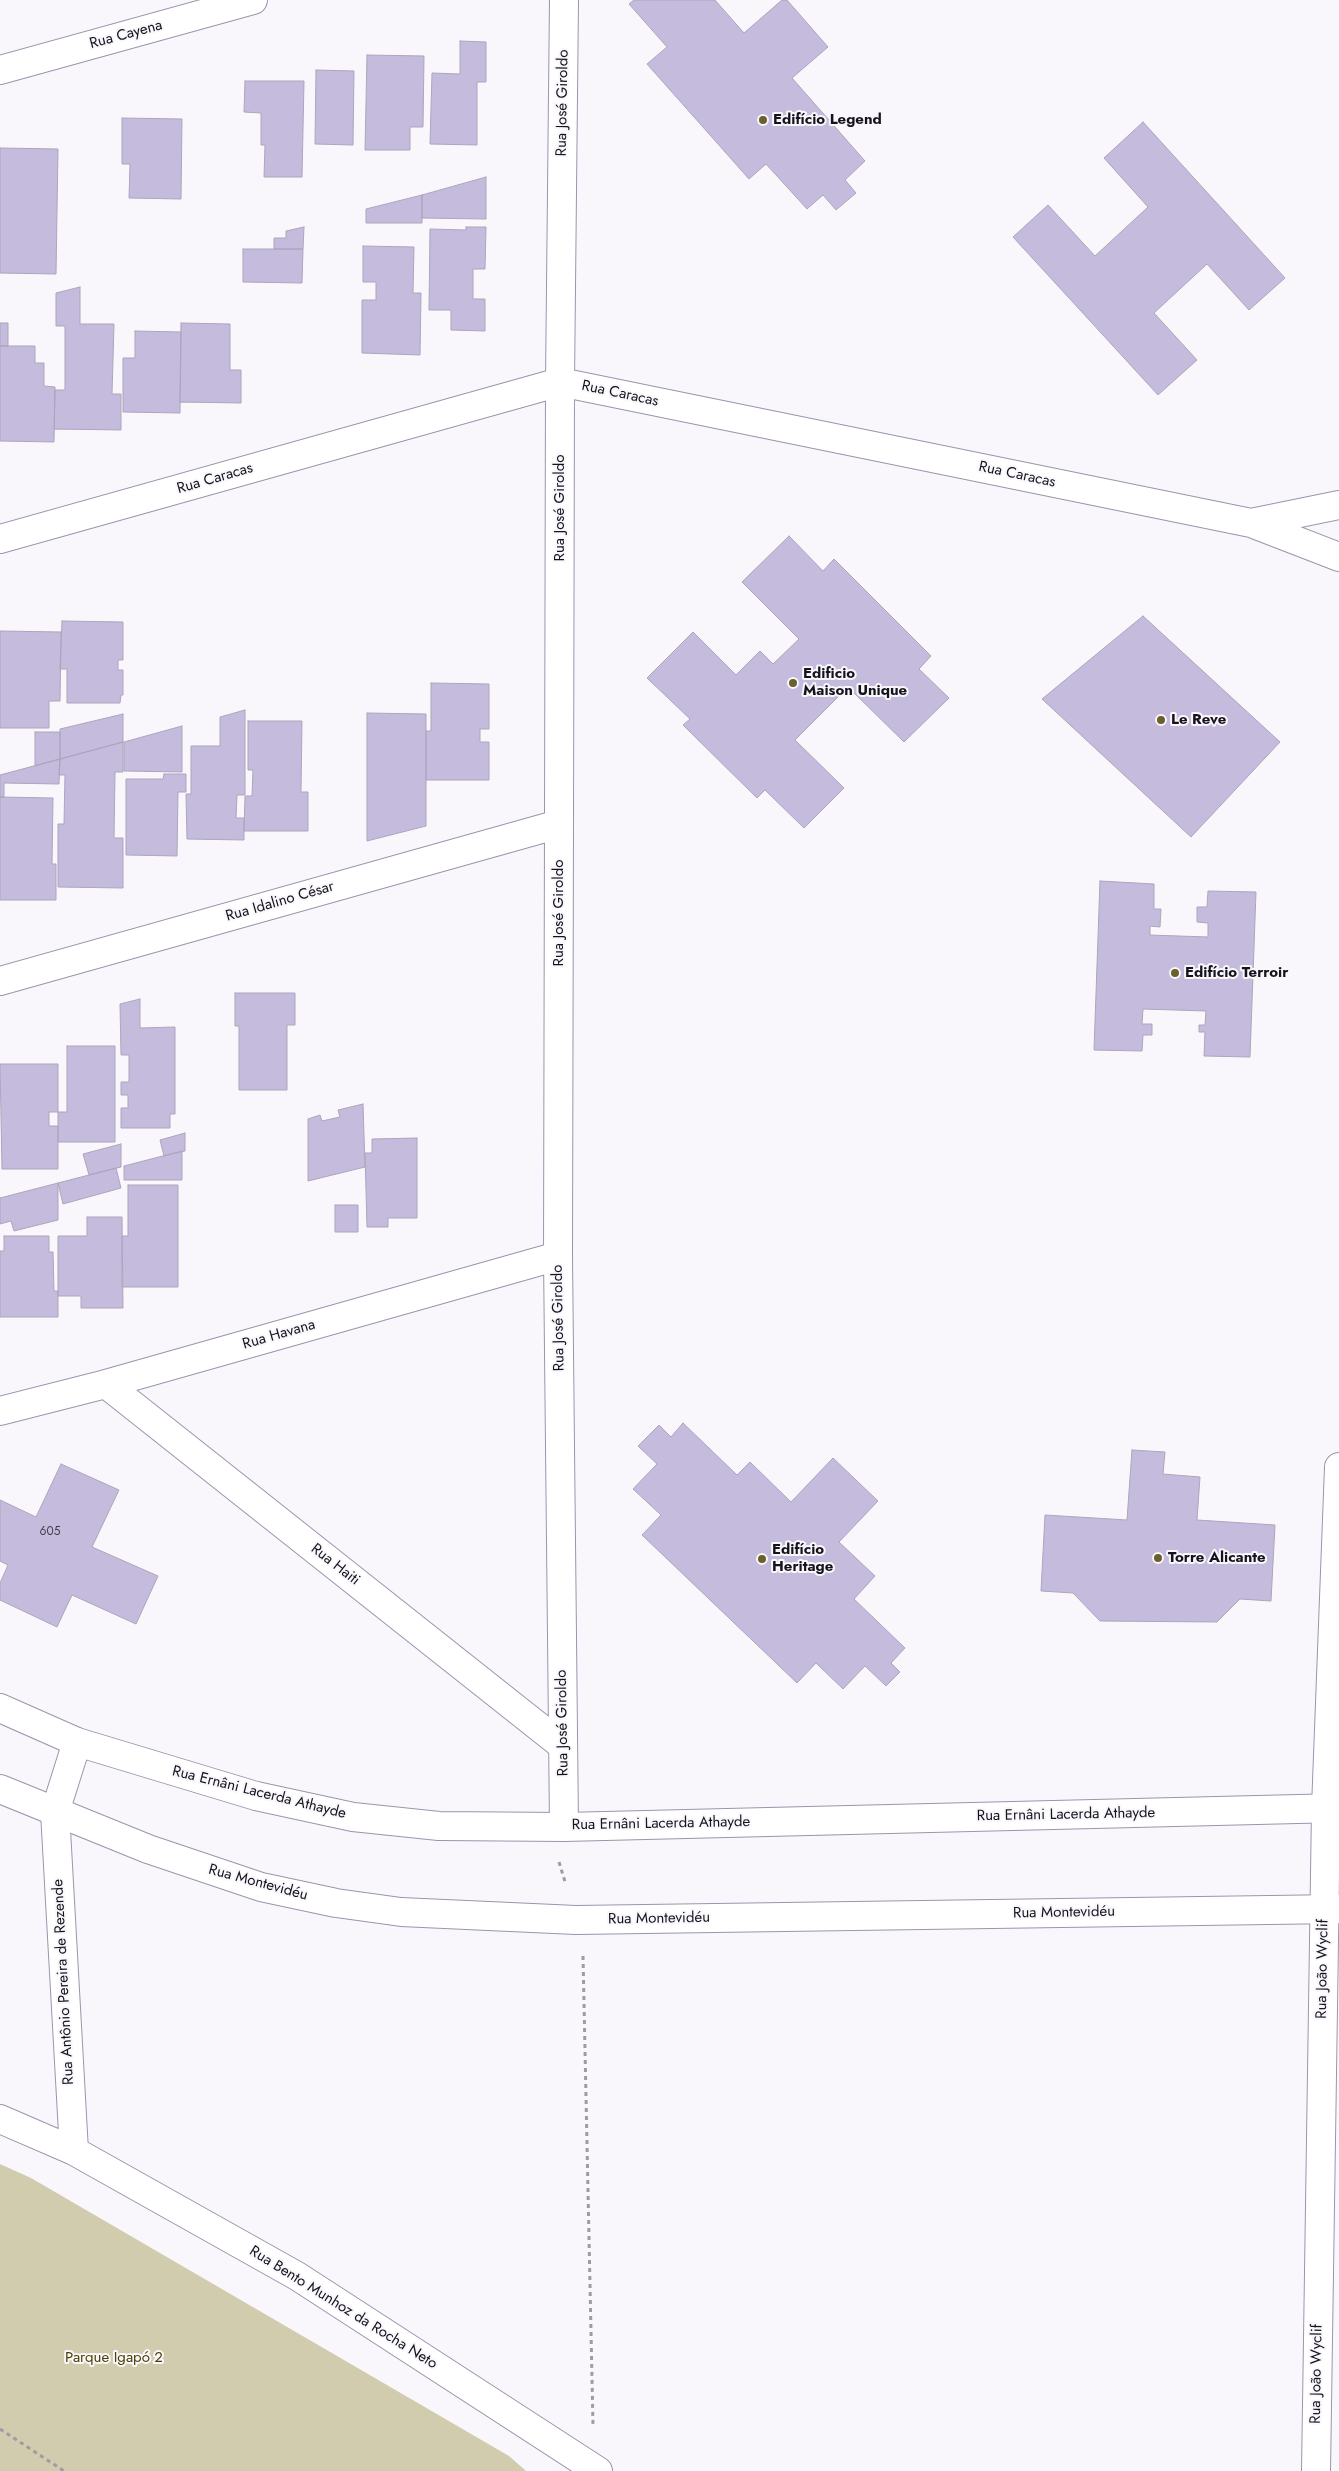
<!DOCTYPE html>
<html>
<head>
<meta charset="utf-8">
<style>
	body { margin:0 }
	canvas { display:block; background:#f9f7fc }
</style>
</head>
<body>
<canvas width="1339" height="2471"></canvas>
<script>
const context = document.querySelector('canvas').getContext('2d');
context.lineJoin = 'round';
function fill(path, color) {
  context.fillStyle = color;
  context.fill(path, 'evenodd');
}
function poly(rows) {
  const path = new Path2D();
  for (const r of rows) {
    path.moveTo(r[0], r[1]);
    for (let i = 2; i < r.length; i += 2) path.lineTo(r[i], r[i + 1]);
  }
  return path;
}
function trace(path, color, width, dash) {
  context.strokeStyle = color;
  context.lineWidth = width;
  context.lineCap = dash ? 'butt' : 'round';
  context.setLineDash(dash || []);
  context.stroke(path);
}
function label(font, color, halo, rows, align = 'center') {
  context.font = font + ' Jost,sans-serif';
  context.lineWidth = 4;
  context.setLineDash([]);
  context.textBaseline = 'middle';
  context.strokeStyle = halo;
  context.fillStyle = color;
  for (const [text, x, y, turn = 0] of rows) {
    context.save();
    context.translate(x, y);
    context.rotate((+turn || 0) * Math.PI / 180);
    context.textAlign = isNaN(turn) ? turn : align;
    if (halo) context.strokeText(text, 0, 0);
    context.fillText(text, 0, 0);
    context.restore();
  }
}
const green = poly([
	[0,2164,31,2178,509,2456,526,2471,0,2471]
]);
const building = poly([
	[634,0,715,0,744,33,782,0,787,0,828,47,792,78,865,161,845,180,856,193,836,210,823,195,807,209,766,164,749,179,647,64,667,47,629,4,634,0],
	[460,41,486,42,486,82,477,82,477,145,430,144,432,73,460,74,460,41],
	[367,55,424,56,423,127,410,127,410,150,365,150,367,55],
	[316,70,354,71,353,145,315,144,316,70],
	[245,81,304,81,302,177,264,177,265,145,261,145,261,113,244,112,245,81],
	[122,118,182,119,181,199,129,198,130,164,122,164,122,118],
	[1143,122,1285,278,1249,310,1207,264,1154,313,1197,360,1158,395,1013,237,1048,205,1095,256,1148,207,1104,158,1143,122],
	[0,148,58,149,56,274,0,273,0,148],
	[486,177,486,219,422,218,422,195,486,177],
	[422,195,422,223,366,223,366,209,422,195],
	[304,227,303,249,274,249,274,238,286,238,286,231,304,227],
	[466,227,486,227,485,269,473,269,473,299,485,299,485,331,451,330,451,310,429,310,430,229,466,230,466,227],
	[363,246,414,247,413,293,421,293,420,355,362,353,362,300,376,300,376,282,363,282,363,246],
	[243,249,303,249,302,283,243,282,243,249],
	[80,287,80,324,114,324,112,394,121,394,121,430,54,429,55,390,65,390,65,326,56,326,56,293,80,287],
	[0,323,8,323,8,346,0,346,0,323],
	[181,323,230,324,230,370,241,370,241,403,180,402,181,323],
	[135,331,181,332,180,413,123,412,123,358,135,358,135,331],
	[0,346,35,346,35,363,44,363,44,386,55,387,54,442,0,441,0,346],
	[789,536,823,571,834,559,931,656,919,669,949,698,904,742,848,687,795,740,844,788,804,828,765,790,757,798,683,725,690,719,647,678,693,632,736,675,760,651,773,664,799,639,742,582,789,536],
	[1143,616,1280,742,1191,837,1042,699,1143,616],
	[62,621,123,622,123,660,118,660,118,670,123,670,123,695,121,695,120,703,67,703,67,669,60,669,62,621],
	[0,631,61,632,60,701,49,701,49,728,0,728,0,631],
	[431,683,489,684,489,729,480,729,480,742,489,742,489,780,426,780,426,731,431,731,431,683],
	[245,710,245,795,237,795,236,818,244,818,244,840,187,839,186,794,191,794,191,746,220,746,220,717,245,710],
	[367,713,426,714,426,826,367,841,367,713],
	[123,714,123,742,60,759,60,729,123,714],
	[248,721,302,721,301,792,308,792,308,831,244,831,245,796,252,796,253,770,248,770,248,721],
	[182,726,182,772,124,771,124,742,182,726],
	[35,732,60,732,60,759,35,766,35,732],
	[123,742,123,772,115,772,114,838,123,838,123,888,58,887,58,824,64,824,65,775,59,775,60,759,123,742],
	[60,759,59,784,4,783,4,797,0,797,0,775,60,759],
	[164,774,186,774,186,792,178,792,177,856,126,855,126,779,163,779,164,774],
	[0,797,53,798,52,864,56,864,56,900,0,900,0,797],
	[1100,881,1154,884,1154,909,1161,909,1160,927,1150,926,1150,935,1208,937,1208,923,1197,922,1197,907,1207,907,1208,891,1256,892,1250,1057,1204,1056,1205,1032,1199,1032,1199,1025,1205,1025,1206,1011,1143,1009,1142,1024,1152,1024,1152,1035,1143,1035,1142,1051,1094,1050,1100,881],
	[235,993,295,993,295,1025,287,1025,287,1090,239,1090,239,1026,235,1026,235,993],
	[140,999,140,1028,175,1027,175,1114,170,1114,170,1128,121,1128,121,1108,128,1108,128,1095,121,1095,121,1082,129,1082,129,1055,121,1055,120,1004,140,999],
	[67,1046,115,1046,115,1142,58,1142,58,1112,67,1112,67,1046],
	[0,1064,58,1064,58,1112,49,1112,49,1126,58,1126,58,1169,2,1169,0,1064],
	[363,1104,365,1167,308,1181,308,1119,320,1115,322,1121,340,1117,338,1110,363,1104],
	[185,1133,185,1151,164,1156,160,1140,185,1133],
	[417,1138,417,1218,388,1218,388,1227,367,1227,365,1153,372,1153,372,1139,417,1138],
	[121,1144,121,1167,89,1175,83,1154,121,1144],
	[182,1151,182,1180,124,1180,124,1166,182,1151],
	[116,1168,121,1188,63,1204,58,1183,116,1168],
	[58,1183,58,1220,14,1231,11,1221,0,1224,0,1198,58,1183],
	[128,1185,178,1185,178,1287,122,1287,122,1236,128,1236,128,1185],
	[335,1205,358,1205,358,1232,335,1232,335,1205],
	[87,1217,122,1217,123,1308,81,1308,81,1296,58,1296,58,1236,87,1236,87,1217],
	[4,1236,49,1236,49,1252,53,1252,54,1291,58,1291,58,1317,0,1317,0,1251,4,1251,4,1236],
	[683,1423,737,1475,750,1462,791,1502,833,1458,878,1501,839,1542,875,1576,854,1599,905,1648,891,1663,900,1672,886,1686,865,1666,843,1689,816,1663,797,1683,642,1535,661,1515,633,1489,657,1464,638,1446,659,1425,671,1437,683,1423],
	[1132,1450,1165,1452,1163,1474,1200,1477,1197,1520,1275,1525,1271,1601,1240,1599,1217,1622,1100,1621,1073,1593,1041,1591,1045,1515,1127,1520,1132,1450],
	[61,1464,119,1490,92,1547,158,1576,136,1624,72,1595,57,1627,0,1600,0,1583,8,1565,0,1561,0,1500,36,1517,61,1464]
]);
const path = poly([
	[559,1862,566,1885],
	[583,1956,593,2425],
	[0,2429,64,2471]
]);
const minor = poly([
	[564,0,560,382,558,1256,564,1827],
	[0,70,253,0],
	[1251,523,1339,505],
	[0,539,560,382,1251,523,1339,557],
	[0,981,559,824],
	[106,1384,563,1746],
	[0,1411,106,1384,558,1256],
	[0,2119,74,2151,297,2276,598,2471],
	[74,2151,55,1812,77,1742],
	[1316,2471,1326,1808,1339,1467]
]);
const tertiary = poly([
	[0,1708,77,1742,256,1796,353,1817,439,1826,564,1827,1339,1808],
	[0,1789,148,1849,261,1887,336,1903,401,1912,576,1920,1339,1909]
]);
const markers = [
	[763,120,5,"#69602c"],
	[793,683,5,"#69602c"],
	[1161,720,5,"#69602c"],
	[1175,973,5,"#69602c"],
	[1158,1558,5,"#69602c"],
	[762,1559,5,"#69602c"]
];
const numberNames = [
	["605",50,1532]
];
const streetNames = [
	["Rua Cayena",126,35,-15],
	["Rua José Giroldo",563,103,-89],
	["Rua Caracas",620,394,12],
	["Rua Caracas",1017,475,12],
	["Rua Caracas",215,479,-16],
	["Rua José Giroldo",560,508,-90],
	["Rua Idalino César",280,902,-16],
	["Rua José Giroldo",559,913,-90],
	["Rua José Giroldo",559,1318,-91],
	["Rua Havana",279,1335,-16],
	["Rua Haiti",335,1565,38],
	["Rua José Giroldo",563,1723,-91],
	["Rua Ernâni Lacerda Athayde",259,1793,14],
	["Rua Ernâni Lacerda Athayde",1066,1815,-1],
	["Rua Ernâni Lacerda Athayde",661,1824,-1],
	["Rua Montevidéu",258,1883,15],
	["Rua Montevidéu",1064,1913,-1],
	["Rua Montevidéu",659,1919,-1],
	["Rua João Wyclif",1323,1969,-89],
	["Rua Antônio Pereira de Rezende",64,1982,-93],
	["Rua Bento Munhoz da Rocha Neto",343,2308,32],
	["Rua João Wyclif",1317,2374,-89]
];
const poiNames = [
	["Edifício Legend",773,120],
	["Edificio",803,674],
	["Maison Unique",803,691],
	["Le Reve",1171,720],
	["Edifício Terroir",1185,973],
	["Edifício",772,1550],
	["Heritage",772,1567],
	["Torre Alicante",1168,1558]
];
const parkNames = [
	["Parque Igapó 2",114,2358]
];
fill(green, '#d1ccae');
fill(building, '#c5bbdc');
trace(building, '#aca5bd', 1);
trace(minor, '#9c94ac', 30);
trace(tertiary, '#9c94ac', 30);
trace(path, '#9e9ca3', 3, [4, 4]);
trace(minor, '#fff', 28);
trace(tertiary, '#fff', 28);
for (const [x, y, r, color] of markers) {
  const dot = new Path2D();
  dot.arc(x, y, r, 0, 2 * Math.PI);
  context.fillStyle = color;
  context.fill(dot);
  trace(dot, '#f9f7fc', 2);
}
label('12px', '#413d4b', null, numberNames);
label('15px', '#15131b', '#f9f7fc', streetNames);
label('bold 15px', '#15131b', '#f9f7fc', poiNames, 'left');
label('15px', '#4a4000', '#f9f7fc', parkNames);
</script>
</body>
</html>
